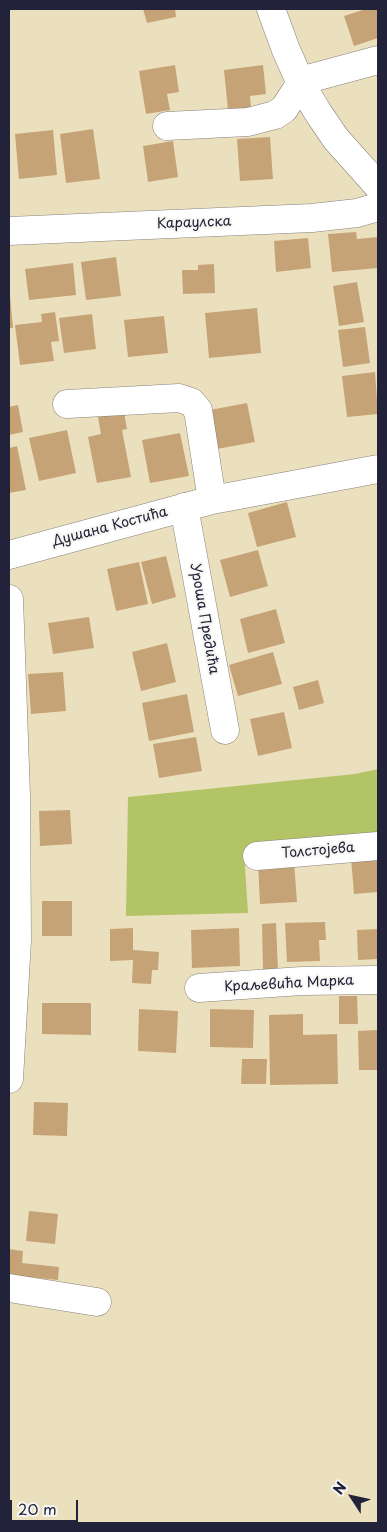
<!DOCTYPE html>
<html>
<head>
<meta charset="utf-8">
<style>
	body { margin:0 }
	#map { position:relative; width:387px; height:1532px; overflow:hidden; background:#ebe0bd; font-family:"Playpen Sans",sans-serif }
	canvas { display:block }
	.frame { position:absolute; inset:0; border:10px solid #22223b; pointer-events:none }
	.north { position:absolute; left:327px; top:1472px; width:50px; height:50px; -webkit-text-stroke:4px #f6f6f2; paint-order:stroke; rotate:305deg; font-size:14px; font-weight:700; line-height:20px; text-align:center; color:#22223b }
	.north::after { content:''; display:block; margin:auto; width:18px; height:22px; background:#22223b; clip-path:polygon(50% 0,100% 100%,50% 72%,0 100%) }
	.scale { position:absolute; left:10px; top:1500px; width:68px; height:22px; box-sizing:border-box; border:2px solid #22223b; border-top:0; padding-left:6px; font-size:15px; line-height:18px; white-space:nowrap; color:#22223b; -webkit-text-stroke:4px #f6f6f2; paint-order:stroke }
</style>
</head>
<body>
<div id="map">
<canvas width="387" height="1532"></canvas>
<div class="frame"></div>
<div class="north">N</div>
<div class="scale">20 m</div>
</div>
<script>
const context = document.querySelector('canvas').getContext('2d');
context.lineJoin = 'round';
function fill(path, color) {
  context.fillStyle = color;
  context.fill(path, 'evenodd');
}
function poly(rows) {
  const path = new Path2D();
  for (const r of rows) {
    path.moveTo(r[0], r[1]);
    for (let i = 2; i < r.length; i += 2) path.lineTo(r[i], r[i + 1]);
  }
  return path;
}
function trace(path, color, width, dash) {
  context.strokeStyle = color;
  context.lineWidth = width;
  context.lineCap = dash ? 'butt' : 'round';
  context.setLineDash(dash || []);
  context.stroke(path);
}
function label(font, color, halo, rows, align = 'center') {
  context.font = font + ' "Playpen Sans",sans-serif';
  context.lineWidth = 4;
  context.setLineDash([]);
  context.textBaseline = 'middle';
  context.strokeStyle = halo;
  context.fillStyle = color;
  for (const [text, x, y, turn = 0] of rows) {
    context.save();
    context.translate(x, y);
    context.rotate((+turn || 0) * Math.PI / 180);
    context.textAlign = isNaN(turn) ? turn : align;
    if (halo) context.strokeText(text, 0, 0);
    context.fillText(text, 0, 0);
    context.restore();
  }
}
const green = poly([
	[378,769,378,840,244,850,248,913,126,916,128,797,355,774]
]);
const building = poly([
	[143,9,175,9,176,17,147,23],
	[366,9,378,9,378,38,354,46,344,16],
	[175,65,179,92,167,94,170,110,146,114,139,71],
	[263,65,266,94,250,96,251,108,228,110,224,70],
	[93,129,100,179,66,183,60,134],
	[53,130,57,175,19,179,15,134],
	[270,137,273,179,240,181,237,139],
	[173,141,178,177,148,182,143,146],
	[356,232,357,239,378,237,378,268,332,272,328,234],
	[308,238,311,268,276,272,274,241],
	[116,257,121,296,86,300,81,262],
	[73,263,76,295,29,300,25,269],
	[214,264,215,293,183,294,182,270,198,270,198,265],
	[357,282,364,322,339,326,333,286],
	[9,284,13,328,9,328],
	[257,308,261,353,209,358,205,313],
	[55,312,59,341,51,342,54,361,20,365,15,325,42,322,41,314],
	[92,314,96,349,64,353,59,318],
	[164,316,168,353,128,357,124,320],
	[365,327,370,363,343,367,338,330],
	[375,372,378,414,347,417,342,376],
	[247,403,255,442,217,449,210,410],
	[18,405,23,432,9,435,9,407],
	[124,412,127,429,122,430,131,477,97,483,88,437,101,434,98,417],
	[67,430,76,473,39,481,29,438],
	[180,433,189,476,150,483,142,440],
	[17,446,26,490,9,493,9,448],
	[287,502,296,537,257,547,248,513],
	[258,550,268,586,230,597,220,560],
	[166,556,176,597,152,604,141,562],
	[139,562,148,604,116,611,107,569],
	[276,609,285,643,248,653,240,619],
	[89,617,94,648,53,654,48,623],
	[167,643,176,682,141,691,132,652],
	[273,652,282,684,238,696,229,665],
	[63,672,66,711,31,714,28,674],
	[318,680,324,703,299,710,293,687],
	[187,694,194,732,149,741,142,703],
	[284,712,292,748,258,756,250,719],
	[196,737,202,771,159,778,153,744],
	[70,810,72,844,40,846,39,811],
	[378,856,378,892,354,894,351,858],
	[294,862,297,902,260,904,258,864],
	[42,901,72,901,72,936,42,936],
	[325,922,326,940,319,940,320,961,287,962,285,923],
	[276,923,278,970,263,970,262,924],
	[133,928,133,950,159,952,158,970,152,970,151,984,132,983,133,960,110,961,110,929],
	[239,928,240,966,192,968,191,930],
	[378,929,378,959,358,960,357,930],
	[339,996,357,996,358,1024,339,1024],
	[42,1003,91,1003,91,1035,42,1034],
	[139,1009,178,1011,176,1053,138,1051],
	[210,1009,254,1010,253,1048,210,1047],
	[303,1014,303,1035,337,1034,338,1084,270,1085,269,1015],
	[378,1030,378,1070,359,1070,358,1031],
	[242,1059,267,1059,266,1084,241,1084],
	[34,1102,68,1103,67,1136,33,1135],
	[29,1211,58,1214,55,1244,26,1241],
	[9,1249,23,1251,22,1263,59,1267,58,1280,9,1275]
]);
const minor = poly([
	[271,9,286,50,303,88,319,114,336,139,378,186],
	[300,81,378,60],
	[167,126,248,122,275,115,284,109,295,92,303,88],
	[9,231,312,218,357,213,378,207],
	[67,404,179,398,191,402,198,410,212,500],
	[184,507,225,730],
	[9,555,212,500,378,469],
	[9,599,16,795,17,940,9,1079],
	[257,856,378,846],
	[199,988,302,981,378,980],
	[9,1288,97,1302]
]);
const streetNames = [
	["Караулска",194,223,-2],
	["Душана Костића",110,527,-15],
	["Уроша Предића",204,619,80],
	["Толстојева",318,851,-5],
	["Краљевића Марка",289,984,-3]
];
fill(green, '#b3c467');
fill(building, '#c6a377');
trace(minor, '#86817c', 29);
trace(minor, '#fff', 28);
label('14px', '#22223b', '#f6f6f2', streetNames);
</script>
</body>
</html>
